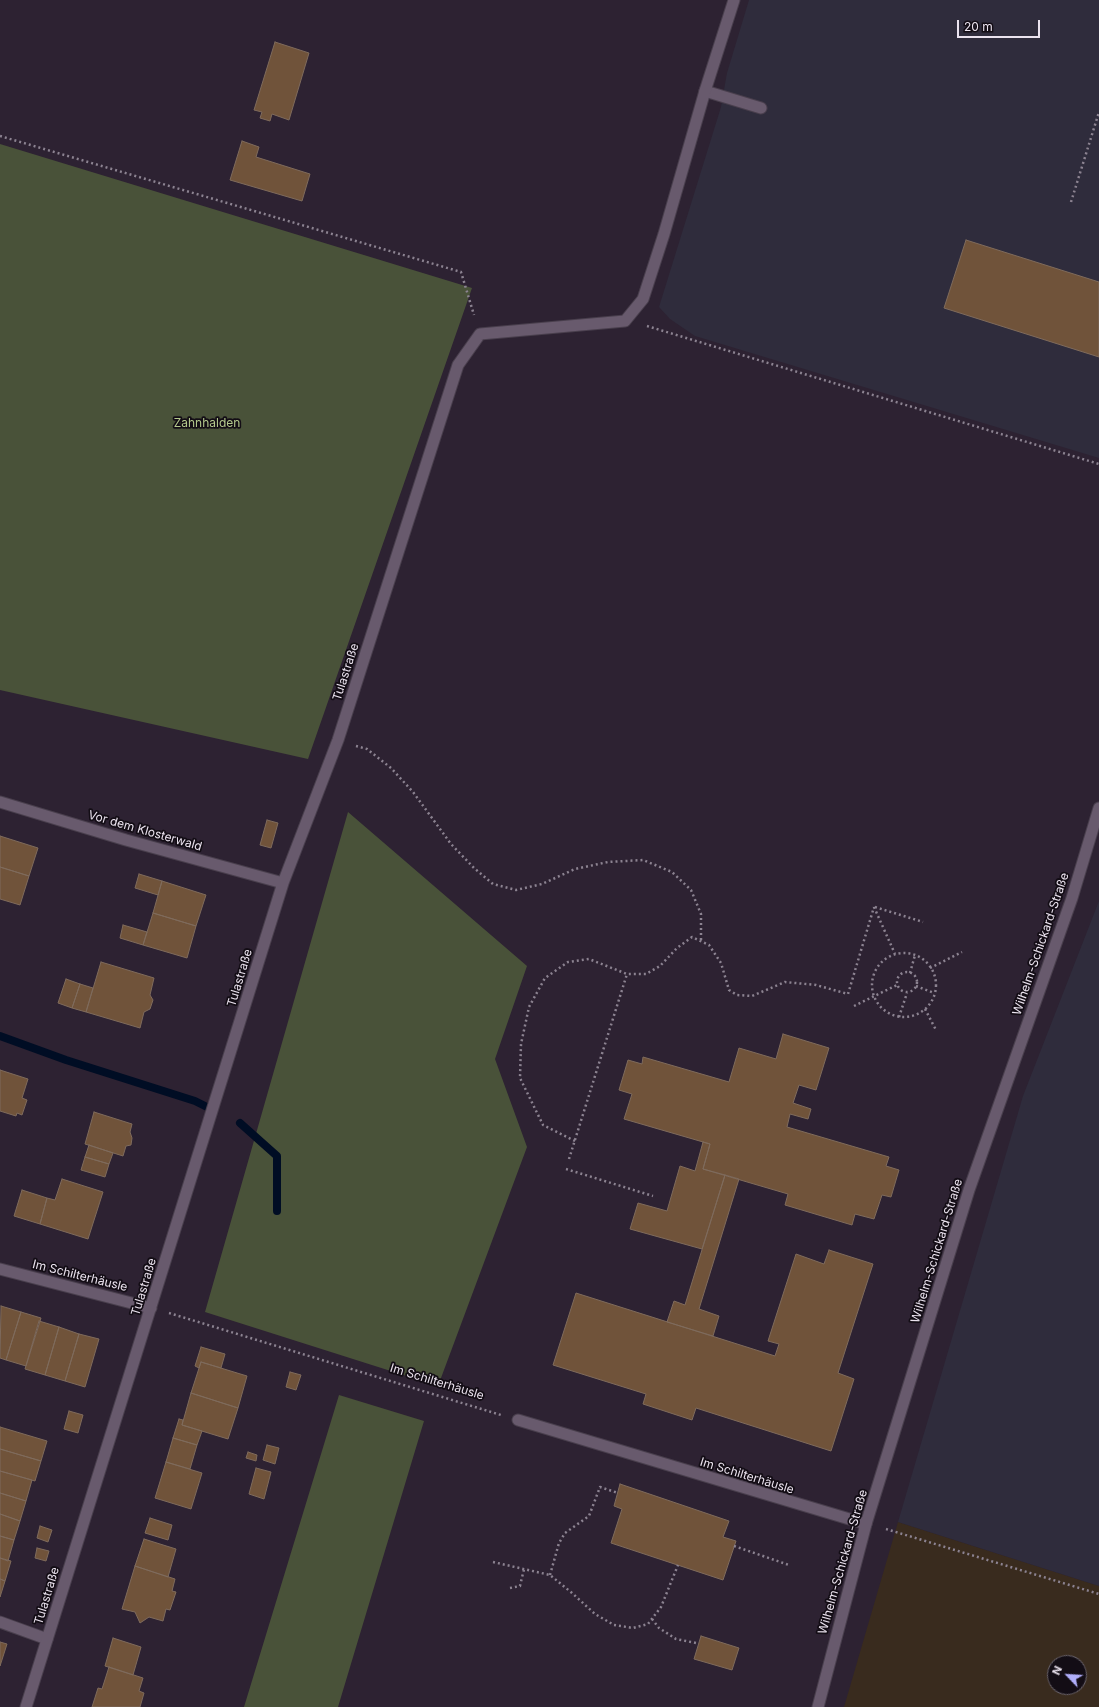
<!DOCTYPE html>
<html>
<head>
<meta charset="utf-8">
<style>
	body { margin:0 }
	#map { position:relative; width:1099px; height:1707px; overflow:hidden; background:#2d2232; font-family:Inter,sans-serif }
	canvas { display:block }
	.north { position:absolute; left:1047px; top:1655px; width:40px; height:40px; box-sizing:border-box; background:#130d15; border:1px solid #69636c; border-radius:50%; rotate:295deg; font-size:11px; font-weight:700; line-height:16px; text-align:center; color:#ebe3ef }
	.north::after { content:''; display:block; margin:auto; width:14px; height:18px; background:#b0aefa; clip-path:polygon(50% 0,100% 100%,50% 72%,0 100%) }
	.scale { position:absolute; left:957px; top:20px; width:83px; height:18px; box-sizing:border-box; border:2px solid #ebe3ef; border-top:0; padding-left:5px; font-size:12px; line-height:14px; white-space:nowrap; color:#ebe3ef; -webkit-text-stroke:3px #130d15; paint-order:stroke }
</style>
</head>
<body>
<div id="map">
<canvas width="1099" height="1707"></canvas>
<div class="north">N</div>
<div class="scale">20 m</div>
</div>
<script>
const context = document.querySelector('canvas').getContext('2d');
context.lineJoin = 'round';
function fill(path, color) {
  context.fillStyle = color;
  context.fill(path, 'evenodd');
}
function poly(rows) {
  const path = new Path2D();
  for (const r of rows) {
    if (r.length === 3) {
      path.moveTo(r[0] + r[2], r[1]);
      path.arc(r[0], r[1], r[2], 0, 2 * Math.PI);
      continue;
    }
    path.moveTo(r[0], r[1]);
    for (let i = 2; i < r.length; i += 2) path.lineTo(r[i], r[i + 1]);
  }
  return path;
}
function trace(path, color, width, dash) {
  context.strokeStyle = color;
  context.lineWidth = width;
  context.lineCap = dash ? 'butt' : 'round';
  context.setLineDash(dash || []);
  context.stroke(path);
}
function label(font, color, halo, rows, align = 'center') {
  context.font = font + ' Inter,sans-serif';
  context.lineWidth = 3.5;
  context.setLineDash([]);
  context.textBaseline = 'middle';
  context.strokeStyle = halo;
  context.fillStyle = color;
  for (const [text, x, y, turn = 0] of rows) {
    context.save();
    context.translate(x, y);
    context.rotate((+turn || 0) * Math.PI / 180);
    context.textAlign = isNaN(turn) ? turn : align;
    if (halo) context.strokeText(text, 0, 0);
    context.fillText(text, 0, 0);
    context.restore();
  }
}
const commercial = poly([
	[898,1522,1099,1586,1099,1707,844,1707],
	[1055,1663,1079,1663,1079,1687,1055,1687]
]);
const medical = poly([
	[749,0,1099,0,1099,458,695,336,670,319,659,307,721,107,727,73],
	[1099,901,1099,1586,898,1522,1023,1096]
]);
const green = poly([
	[0,144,472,288,308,759,0,690],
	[348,812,527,966,495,1059,527,1147,438,1386,205,1312],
	[339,1395,424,1421,338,1707,244,1707]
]);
const stream = poly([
	[0,1036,66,1060,195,1101,209,1108],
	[240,1123,277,1156,277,1211]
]);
const building = poly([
	[275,42,309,53,289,120,272,114,270,121,260,118,262,112,254,110,275,42],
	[242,141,259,147,256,157,310,174,302,201,230,180,242,141],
	[966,240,1099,282,1099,357,944,308,966,240],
	[267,820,278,823,271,848,260,845,267,820],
	[0,836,38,848,29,876,0,867,0,836],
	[0,867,29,876,20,905,0,899,0,867],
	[139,874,162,881,158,895,135,888,139,874],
	[162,881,206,895,196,926,153,913,162,881],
	[153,913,196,926,187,958,143,945,153,913],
	[123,925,147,932,143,945,120,938,123,925],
	[101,962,154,978,150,995,153,1000,150,1009,144,1012,140,1028,86,1012,101,962],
	[66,979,80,984,72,1008,58,1003,66,979],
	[80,984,93,988,86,1012,72,1008,80,984],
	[783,1034,829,1048,816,1090,799,1085,793,1103,811,1109,808,1119,790,1114,787,1127,889,1157,886,1166,899,1170,891,1197,882,1195,874,1219,855,1214,852,1225,785,1205,788,1194,703,1169,710,1144,624,1119,632,1094,619,1090,628,1060,642,1064,643,1057,729,1082,739,1048,776,1059,783,1034],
	[0,1070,28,1079,22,1098,27,1100,22,1115,17,1113,16,1116,0,1111,0,1070],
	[94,1112,132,1124,130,1132,132,1138,131,1145,126,1146,123,1156,85,1144,94,1112],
	[703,1142,710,1144,703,1169,725,1175,702,1249,630,1229,638,1203,667,1211,680,1166,695,1171,703,1142],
	[89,1145,113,1153,109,1164,85,1157,89,1145],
	[85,1157,109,1164,105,1177,81,1170,85,1157],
	[725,1175,739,1179,699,1309,719,1316,713,1336,667,1322,674,1301,685,1305,725,1175],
	[62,1179,103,1192,88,1239,40,1224,47,1198,55,1200,62,1179],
	[22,1190,47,1198,40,1224,14,1216,22,1190],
	[829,1250,873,1264,838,1373,854,1379,831,1451,696,1408,692,1420,643,1404,646,1394,553,1365,576,1293,775,1356,779,1344,768,1341,796,1254,824,1264,829,1250],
	[1,1306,21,1312,6,1360,0,1358,1,1306],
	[21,1312,41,1318,26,1366,6,1360,21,1312],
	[39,1321,59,1327,45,1375,25,1369,39,1321],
	[59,1327,79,1334,65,1381,45,1375,59,1327],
	[79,1334,99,1339,85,1387,65,1381,79,1334],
	[201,1347,225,1354,221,1368,201,1362,199,1368,195,1366,201,1347],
	[201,1362,247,1376,238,1408,191,1393,201,1362],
	[290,1372,301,1375,296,1390,286,1387,290,1372],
	[191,1393,238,1408,228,1439,182,1425,191,1393],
	[69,1411,83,1415,78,1433,64,1429,69,1411],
	[179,1419,183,1420,182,1425,202,1431,197,1445,173,1438,179,1419],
	[0,1427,47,1441,41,1461,0,1449,0,1427],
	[173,1438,197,1445,190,1469,166,1462,173,1438],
	[267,1445,279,1448,275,1464,263,1460,267,1445],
	[0,1449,41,1461,35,1481,0,1471,0,1449],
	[248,1452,257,1455,256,1461,246,1458,248,1452],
	[166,1462,202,1473,191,1509,155,1498,166,1462],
	[256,1468,271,1472,264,1499,249,1494,256,1468],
	[0,1471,32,1480,26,1501,0,1493,0,1471],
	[620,1484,729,1521,723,1537,736,1541,723,1580,611,1543,622,1509,614,1506,620,1484],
	[0,1493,26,1501,20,1521,0,1514,0,1493],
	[0,1514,20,1521,14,1540,0,1536,0,1514],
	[150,1518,172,1525,168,1540,145,1533,150,1518],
	[40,1526,52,1530,48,1542,37,1538,40,1526],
	[0,1536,14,1540,8,1561,0,1558,0,1536],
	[144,1539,176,1549,168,1577,135,1566,144,1539],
	[37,1548,49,1551,46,1561,35,1558,37,1548],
	[0,1558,11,1561,5,1581,0,1579,0,1558],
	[135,1566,175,1579,172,1591,176,1592,170,1610,166,1609,163,1621,149,1617,140,1623,135,1612,122,1609,135,1566],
	[0,1579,5,1581,0,1597,0,1579],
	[701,1636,739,1648,732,1670,694,1659,701,1636],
	[113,1638,141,1647,133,1675,105,1666,113,1638],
	[0,1642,7,1644,0,1666,0,1642],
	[109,1667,143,1678,139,1691,144,1693,140,1707,92,1707,98,1688,102,1689,109,1667]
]);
const path = poly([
	[0,136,461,272,474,315],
	[1071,202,1099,112],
	[647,326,1099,464],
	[356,746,367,749,391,768,413,792,451,844,474,868,493,884,516,890,542,884,575,869,608,862,643,860,672,872,691,890,701,914,701,941],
	[874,907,895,954],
	[875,907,923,922],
	[904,985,32],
	[930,968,962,952],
	[907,982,10],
	[910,973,915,955],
	[916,986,934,993],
	[854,1006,897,985],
	[925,1009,936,1030],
	[899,1017,907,993],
	[575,1141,543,1125,520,1078,521,1044,529,1007,545,978,568,962,589,959,627,974,646,974,660,966,677,948,692,937,709,945,721,963,729,990,737,995,752,996,785,982,816,985,848,994,874,907],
	[569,1159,627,974],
	[566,1169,653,1196],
	[169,1313,501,1415],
	[886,1529,1099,1594],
	[734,1546,789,1565],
	[493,1562,550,1575,572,1593,595,1614,614,1625,633,1628,648,1624,661,1607,678,1565],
	[550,1575,559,1543,565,1533,589,1516,600,1487,618,1493],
	[510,1588,520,1586,524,1569],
	[652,1619,659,1628,676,1639,696,1643]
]);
const service = poly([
	[705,91,761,108],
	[518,1420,866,1524],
	[0,1622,47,1639]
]);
const minor = poly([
	[0,802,126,840,283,883],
	[0,1269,151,1308],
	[26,1707,283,883,338,740,458,365,480,334,625,321,643,299,664,234,705,91,734,0],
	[818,1707,866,1524,969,1190,1072,898,1099,808]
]);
const parkNames = [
	["Zahnhalden",207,423]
];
const streetNames = [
	["Tulastraße",346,672,-72],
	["Vor dem Klosterwald",145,831,16],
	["Wilhelm-Schickard-Straße",1041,944,-71],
	["Tulastraße",240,978,-73],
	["Wilhelm-Schickard-Straße",937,1251,-73],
	["Im Schilterhäusle",80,1276,14],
	["Tulastraße",144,1287,-73],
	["Im Schilterhäusle",437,1382,17],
	["Im Schilterhäusle",747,1476,17],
	["Wilhelm-Schickard-Straße",843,1562,-74],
	["Tulastraße",47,1596,-73]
];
fill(commercial, '#392b1e');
fill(medical, '#2f2c3c');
fill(green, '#495239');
trace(stream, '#000d24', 8);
fill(building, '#70533a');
trace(building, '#7f6b5c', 1);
trace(service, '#493f4d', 13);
trace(minor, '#493f4d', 13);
trace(path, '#8c8391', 2.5, [2, 3]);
trace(service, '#685a6d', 11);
trace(minor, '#685a6d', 11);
label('12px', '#b4c98d', '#130d15', parkNames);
label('12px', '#ebe3ef', '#130d15', streetNames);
</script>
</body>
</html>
